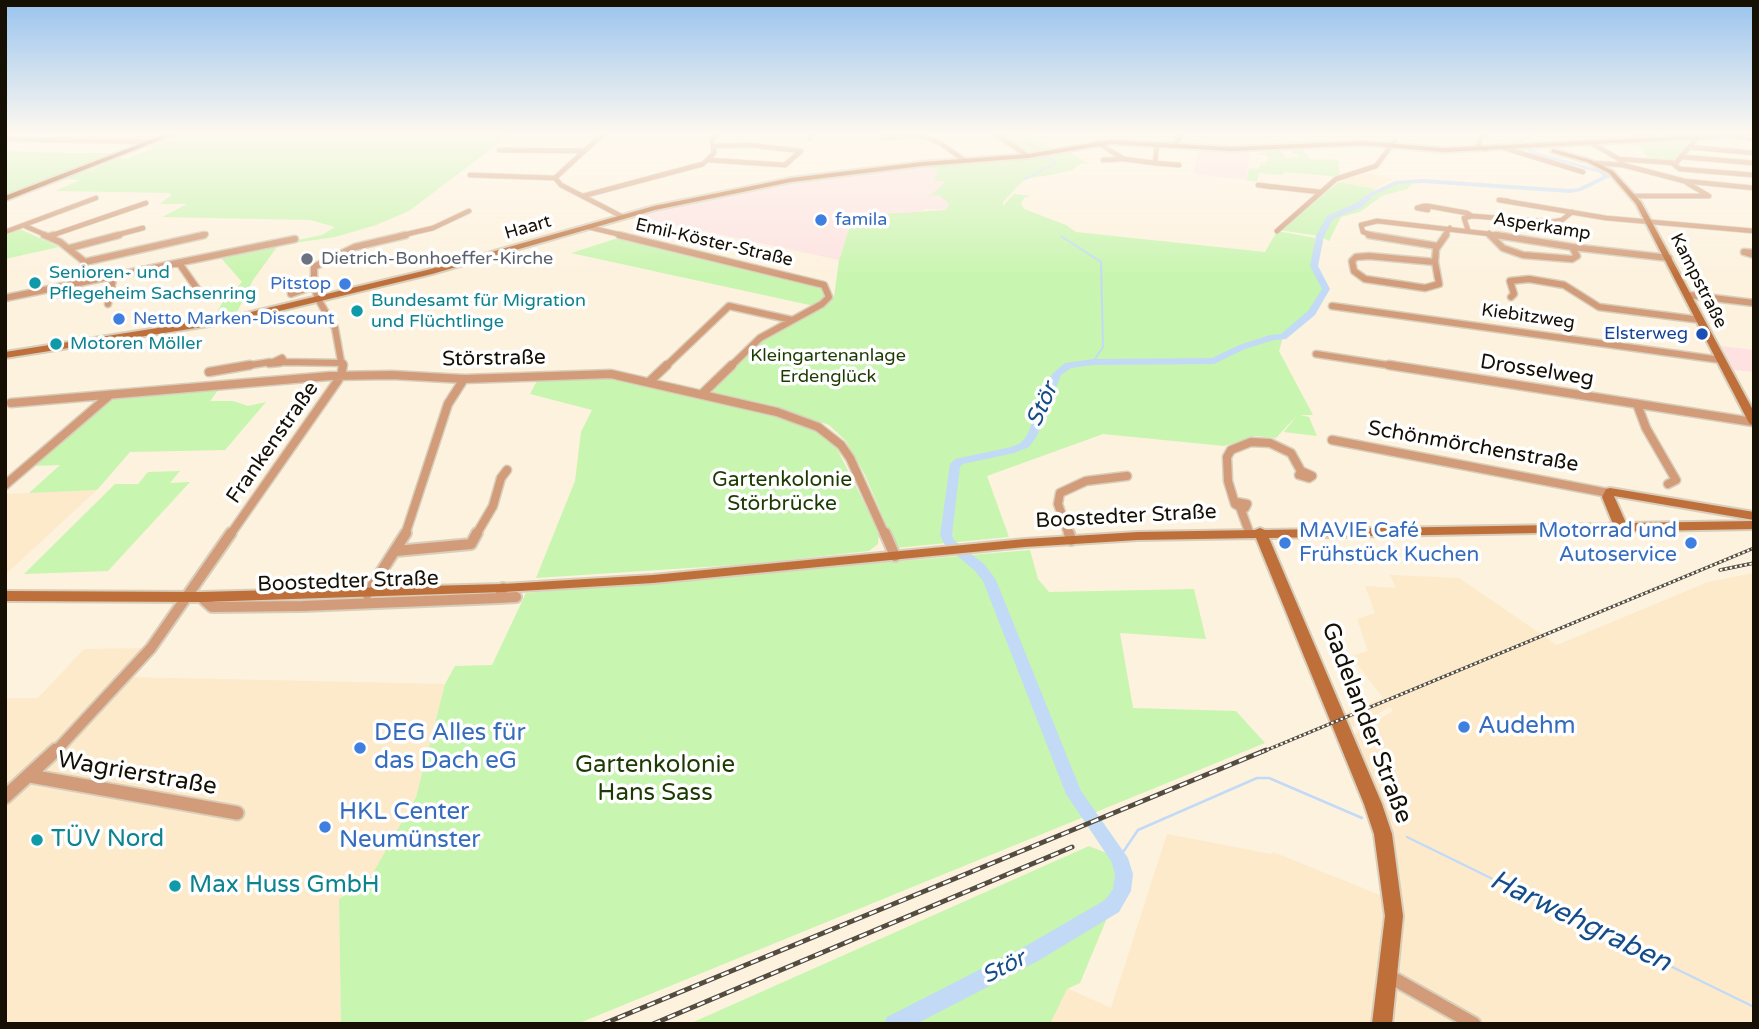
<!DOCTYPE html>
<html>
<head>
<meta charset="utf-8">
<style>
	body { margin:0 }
	#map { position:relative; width:1759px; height:1029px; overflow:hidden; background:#fdf2de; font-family:"Varela Round",sans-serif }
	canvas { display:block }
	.frame { position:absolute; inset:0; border:7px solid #150f04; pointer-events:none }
</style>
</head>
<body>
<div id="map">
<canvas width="1759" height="1029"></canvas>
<div class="frame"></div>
</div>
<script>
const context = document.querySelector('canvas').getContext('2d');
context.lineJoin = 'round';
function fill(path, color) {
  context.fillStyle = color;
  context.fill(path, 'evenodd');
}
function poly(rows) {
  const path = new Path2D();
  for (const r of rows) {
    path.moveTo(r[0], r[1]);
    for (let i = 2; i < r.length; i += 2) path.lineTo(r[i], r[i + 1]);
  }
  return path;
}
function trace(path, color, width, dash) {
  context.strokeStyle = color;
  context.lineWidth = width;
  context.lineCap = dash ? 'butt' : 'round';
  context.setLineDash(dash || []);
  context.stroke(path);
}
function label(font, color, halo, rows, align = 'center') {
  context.font = font + ' "Varela Round",sans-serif';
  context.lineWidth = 7;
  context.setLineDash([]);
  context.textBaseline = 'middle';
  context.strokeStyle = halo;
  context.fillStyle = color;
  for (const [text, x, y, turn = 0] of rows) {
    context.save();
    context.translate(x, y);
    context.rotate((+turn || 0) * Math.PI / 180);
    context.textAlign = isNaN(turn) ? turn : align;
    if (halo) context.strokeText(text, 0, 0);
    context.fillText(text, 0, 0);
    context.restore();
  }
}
const commercial = poly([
	[1199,149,1251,150,1246,180,1193,174],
	[927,165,938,172,935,179,946,181,950,204,946,210,927,209,872,226,858,223,850,226,839,260,634,216,773,184],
	[1721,346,1754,350,1754,372,1734,370]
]);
const built = poly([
	[1364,172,1393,179,1375,189,1339,182,1344,178],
	[97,490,5,575,5,494],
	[1754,573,1754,1024,1050,1024,1067,988,1111,1008,1167,834,1271,854,1273,852,1385,897,1374,826,1340,743,1393,711,1390,707,1350,729,1341,715,1383,698,1351,656,1368,651,1357,619,1375,613,1365,586,1396,588,1390,575,1459,578,1557,645,1708,582],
	[151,648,128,677,445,684,416,796,369,880,339,900,341,1024,5,1024,5,698,38,698,84,649]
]);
const green = poly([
	[178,134,511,134,409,211,376,225,335,237,294,243,293,241,322,235,335,227,310,220,162,217,187,204,160,204,171,195,170,193,55,191,80,180,63,179,92,170,116,158,127,159,155,147,146,146],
	[997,134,1033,134,1053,150,1027,153],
	[1688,139,1693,141,1675,162,1650,161,1638,146,1624,143],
	[1278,148,1282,149,1280,151,1286,158,1301,157,1290,151,1302,148,1310,159,1338,160,1340,177,1284,172,1283,175,1259,173,1257,182,1246,180,1249,168,1259,169,1260,164,1272,165,1256,162,1257,157,1258,162,1267,163,1268,156,1254,153,1275,152,1275,150,1265,149],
	[5,151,66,153,117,153,5,197],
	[1069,152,1089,164,1081,163,1072,170,1051,175,1025,179,1003,202,1003,206,1014,194,1031,196,1025,197,1021,203,1024,209,1066,225,1076,232,1265,252,1277,231,1315,238,1314,266,1326,289,1312,313,1283,337,1279,351,1313,415,1300,415,1309,417,1317,436,1284,432,1297,415,1276,438,1256,436,1224,446,1103,434,987,476,1009,537,896,548,865,475,846,441,829,425,782,409,711,394,711,389,763,338,834,297,839,260,850,226,855,225,853,223,858,215,865,215,857,218,857,223,872,226,885,214,946,210,949,204,939,195,919,197,931,195,945,182,934,180,938,172,927,165,1046,157],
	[1339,182,1375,189,1373,194,1397,182,1414,182,1407,189,1382,196,1360,212,1341,217,1329,241,1320,236,1279,230],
	[20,229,59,247,5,259,5,233],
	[618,238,821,286,825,296,814,306,571,253],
	[277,247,253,280,235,316,213,321,222,303,242,282,221,258],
	[597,375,781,416,815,430,836,447,879,532,878,544,869,551,751,564,536,578,575,481,581,432,592,410,530,394,538,379],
	[219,389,210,401,233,401,248,406,266,402,225,450,130,452,97,490,29,493,60,465,33,466,112,398],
	[180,471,170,483,190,482,108,571,24,574,115,484,138,484,148,472],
	[1030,550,1038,579,1049,592,1194,589,1206,639,1120,633,1133,708,1236,711,1265,743,577,1024,341,1024,339,899,369,880,416,797,445,684,455,666,492,665,526,593],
	[1089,846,1119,858,1124,874,1122,891,1112,906,1080,983,1067,989,1050,1024,689,1024]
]);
const streamFar1 = poly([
	[1017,134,1056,163,1025,179],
	[1061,236,1101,262,1103,347,1093,362]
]);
const stream = poly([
	[1407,837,1754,1007],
	[1119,858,1138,830,1257,778,1269,778,1362,818]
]);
const river = poly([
	[1530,134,1537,134,1521,143,1539,153,1604,171,1610,177,1581,191,1570,193,1423,183,1398,184,1374,195,1362,207,1333,219,1324,236,1318,266,1330,289,1315,315,1286,339,1274,340,1245,349,1214,364,1093,365,1071,368,1061,375,1037,436,1029,447,1014,453,963,464,960,467,952,535,954,540,985,565,996,580,1081,791,1128,858,1133,874,1131,891,1119,912,1038,961,916,1024,884,1024,887,1017,1024,947,1105,900,1113,889,1115,874,1111,861,1066,794,983,581,975,571,945,545,940,535,950,464,955,459,1011,447,1021,443,1027,435,1052,374,1065,363,1093,359,1212,358,1239,345,1270,335,1281,334,1308,311,1322,289,1310,266,1316,236,1327,216,1356,203,1370,193,1395,181,1423,179,1570,189,1578,188,1603,176,1600,173,1535,155,1513,143,1530,134]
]);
const streetFar4 = poly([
	[603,134,555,178,561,185,623,217],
	[918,134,940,143,964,160],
	[995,134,1028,156],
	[1482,134,1478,146,1485,149],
	[1638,134,1655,140],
	[1729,135,1754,139],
	[810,138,811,134],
	[883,138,920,135],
	[5,139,151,142],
	[1098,143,1124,159,1155,163,1157,144],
	[1593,144,1619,159],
	[1174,145,1183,134],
	[1689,147,1754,153],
	[1504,148,1583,172],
	[499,150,583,151],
	[1683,157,1754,163],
	[709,160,785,165,801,151,750,145,714,146],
	[1103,160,1122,159],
	[1155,163,1179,165],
	[1595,163,1623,165,1684,181,1754,188],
	[1672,163,1680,169,1754,175],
	[1623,165,1619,159,1676,163,1695,140,1692,138],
	[470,175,555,178],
	[1272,187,1258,185,1320,192],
	[583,196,703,164,714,153,712,139,716,134],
	[1634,196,1709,196,1687,183],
	[1508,201,1499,200,1606,218,1754,231],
	[1424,206,1428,206,1428,210,1417,208,1424,206],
	[1428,206,1467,213,1472,216,1464,218,1468,230],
	[1472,216,1551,222,1562,220,1572,212],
	[25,226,48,236],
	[588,227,626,236],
	[1277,231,1336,179,1376,166,1395,141],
	[5,232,96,198],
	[1489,233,1492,236],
	[50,236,146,203],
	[113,236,143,228],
	[196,236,206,234],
	[399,236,433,228,469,211],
	[1375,236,1363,232,1361,225,1377,221,1507,236],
	[1444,236,1450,228]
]);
const streetFar3 = poly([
	[44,235,60,242,85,262,80,282],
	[619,235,824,285,829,297,822,304,760,338,730,367],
	[1369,235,1437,246],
	[1490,235,1503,248,1523,255,1572,259,1577,256,1572,247],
	[1496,235,1572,247,1669,258],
	[50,236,54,235],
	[70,248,119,235],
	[1754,253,1744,252,1754,255],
	[1369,256,1435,262,1439,284,1425,288,1365,279,1354,271,1352,261,1356,257,1369,256],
	[85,262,204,235],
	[1435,262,1436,249,1446,235],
	[179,263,198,290],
	[291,294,314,286],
	[1688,295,1754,303],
	[1511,297,1514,294,1510,281,1529,279,1564,285,1599,307,1701,320],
	[5,298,295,239],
	[108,304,114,275],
	[1332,306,1721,360],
	[1316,354,1400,367],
	[282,358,284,361,280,363,269,364,282,358],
	[282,362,343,363],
	[239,367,270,362],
	[342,367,335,328,318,299,314,286,314,267,355,247,406,235],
	[665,367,729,306,792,320]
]);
const streetFar2 = poly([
	[1389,365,1753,422],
	[209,372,250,365],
	[649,382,667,365],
	[702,394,732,365],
	[11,403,330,376,392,375,464,379,611,374,777,412,818,427,841,445,850,458,885,535],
	[1637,404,1646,428,1676,480,1668,484],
	[1332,440,1608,493],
	[1301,471,1312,476,1309,478,1299,475,1301,471],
	[5,485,110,395],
	[1236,502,1247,504,1245,508,1240,507],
	[1249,532,1240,507,1235,504,1228,481,1227,457,1231,450,1251,442,1270,443,1291,453,1301,471],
	[230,535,341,376,343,365],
	[405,535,448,404,464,379],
	[476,535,493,506,501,478,507,470],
	[1069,535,1058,504,1060,493,1086,481,1127,476]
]);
const streetFar1 = poly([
	[885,533,895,556],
	[1069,533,1071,540],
	[396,551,471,544,477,533],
	[367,594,406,533],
	[201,597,212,607,303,606,499,598,503,588],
	[499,598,516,597],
	[55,752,151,648,231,533]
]);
const street = poly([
	[30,776,237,813],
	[5,797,56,750],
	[1389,976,1474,1024]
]);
const secondary = poly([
	[1720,134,1753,134,1750,136,1444,152,1364,145,1231,151,1110,144,1028,158,922,166,791,182,655,210,432,274,234,322,5,358,5,352,234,316,427,270,654,206,791,178,922,162,1028,154,1110,140,1231,147,1364,141,1444,148,1720,134],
	[1553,149,1591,160,1613,171,1641,202,1754,412,1754,426,1749,423,1636,204,1609,173,1587,162,1551,152,1553,149],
	[1610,488,1754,512,1754,520,1614,496,1626,523,1754,521,1754,529,1269,538,1382,804,1392,834,1403,916,1392,1024,1372,1024,1385,916,1374,834,1364,804,1256,538,1138,540,1025,547,653,583,503,592,201,602,5,601,5,591,201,592,503,584,653,575,1025,539,1138,532,1255,530,1260,528,1265,530,1613,524,1602,497,1606,489,1610,488]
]);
const primary = poly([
	[166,134,175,134,5,201,5,196,166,134]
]);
const railFar1 = poly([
	[1720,570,1754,563],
	[1262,752,1754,548]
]);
const rail = poly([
	[603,1024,1266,750],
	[653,1024,1072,847]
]);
const markers = [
	[821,220,7,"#3f7fe0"],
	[307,259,7,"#6b7280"],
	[35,283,7,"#0f9aa8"],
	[345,284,7,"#3f7fe0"],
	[357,311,7,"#0f9aa8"],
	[119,319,7,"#3f7fe0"],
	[1702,334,7,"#1a4fb4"],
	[56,344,7,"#0f9aa8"],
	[1285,543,7,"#3f7fe0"],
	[1691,543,7,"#3f7fe0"],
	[1464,727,7,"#3f7fe0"],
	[360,748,7,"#3f7fe0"],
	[325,827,7,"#3f7fe0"],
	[37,840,7,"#0f9aa8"],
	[175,886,7,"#0f9aa8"]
];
const farShopnames = [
	["famila",835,220],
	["Pitstop",331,284,"right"],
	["Netto Marken-Discount",133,319]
];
const farStreetnames = [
	["Asperkamp",1542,227,9],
	["Haart",528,228,-16],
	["Emil-Köster-Straße",714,243,13],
	["Kampstraße",1698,281,63],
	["Kiebitzweg",1528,317,8]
];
const farWorshipnames = [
	["Dietrich-Bonhoeffer-Kirche",321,259]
];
const farCulturenames = [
	["Senioren- und",49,273],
	["Pflegeheim Sachsenring",49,294],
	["Bundesamt für Migration",371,301],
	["und Flüchtlinge",371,322],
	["Motoren Möller",70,344]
];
const farTransitnames = [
	["Elsterweg",1688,334]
];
const farParknames = [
	["Kleingartenanlage",828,356],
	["Erdenglück",828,377]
];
const streetNames = [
	["Störstraße",494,359,-1],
	["Drosselweg",1537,371,9],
	["Frankenstraße",273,443,-55],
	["Schönmörchenstraße",1473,447,10],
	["Boostedter Straße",1126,517,-3],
	["Boostedter Straße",348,582,-2]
];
const parkNames = [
	["Gartenkolonie",782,480],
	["Störbrücke",782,504]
];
const shopNames = [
	["MAVIE Café",1299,531],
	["Frühstück Kuchen",1299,555],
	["Motorrad und",1677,531,"right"],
	["Autoservice",1677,555,"right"]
];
const waterNames = [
	["Stör",1043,405,-66],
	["Stör",1004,968,-27]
];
const nearStreetnames = [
	["Gadelander Straße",1366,723,69],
	["Wagrierstraße",137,774,10]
];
const nearShopnames = [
	["Audehm",1478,727],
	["DEG Alles für",374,734],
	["das Dach eG",374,762],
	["HKL Center",339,813],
	["Neumünster",339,841]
];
const nearParknames = [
	["Gartenkolonie",655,766],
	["Hans Sass",655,794]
];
const nearCulturenames = [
	["TÜV Nord",51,840],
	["Max Huss GmbH",189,886]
];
const nearWaternames = [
	["Harwehgraben",1580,922,26]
];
fill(commercial, '#fde2e1');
fill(built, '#fceaca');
fill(green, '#c8f5af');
trace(streamFar1, '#c3daf7', 2);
trace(stream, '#c3daf7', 2.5);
fill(river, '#c3daf7');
trace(streetFar4, '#d8cebb', 6);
trace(streetFar3, '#d8cebb', 9);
trace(streetFar2, '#d8cebb', 11);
trace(streetFar1, '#d8cebb', 14);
trace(street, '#d8cebb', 17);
trace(secondary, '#d8cebb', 4);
trace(primary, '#d8cebb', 4);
trace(streetFar4, '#d29c7a', 4.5);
trace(streetFar3, '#d29c7a', 6);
trace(streetFar2, '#d29c7a', 8);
trace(streetFar1, '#d29c7a', 10);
trace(street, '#d29c7a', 13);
fill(secondary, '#be6f3a');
fill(primary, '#a1551c');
trace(railFar1, '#534c3f', 3.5);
trace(rail, '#534c3f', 5);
trace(railFar1, '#fff', 2, [2.5]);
trace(rail, '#fff', 2.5, [8]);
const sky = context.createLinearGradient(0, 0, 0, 278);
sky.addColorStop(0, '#99c3ee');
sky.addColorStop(0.48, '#fef9f0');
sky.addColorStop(1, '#fef9f000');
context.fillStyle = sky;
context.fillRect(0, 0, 1759, 278);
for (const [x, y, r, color] of markers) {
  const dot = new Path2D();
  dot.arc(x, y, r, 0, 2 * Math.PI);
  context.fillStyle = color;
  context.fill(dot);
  trace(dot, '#fff', 2.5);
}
label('18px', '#366cbe', '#fff', farShopnames, 'left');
label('18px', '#150f04', '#fff', farStreetnames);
label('18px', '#5b616d', '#fff', farWorshipnames, 'left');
label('18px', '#0d838f', '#fff', farCulturenames, 'left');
label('18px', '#164399', '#fff', farTransitnames, 'right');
label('18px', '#1c3b03', '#fff', farParknames);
label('21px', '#150f04', '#fff', streetNames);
label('21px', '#1c3b03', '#fff', parkNames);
label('21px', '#366cbe', '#fff', shopNames, 'left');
label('italic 23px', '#154d8b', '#fff', waterNames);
label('24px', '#150f04', '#fff', nearStreetnames);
label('24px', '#366cbe', '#fff', nearShopnames, 'left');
label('24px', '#1c3b03', '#fff', nearParknames);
label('24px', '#0d838f', '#fff', nearCulturenames, 'left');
label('italic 28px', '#154d8b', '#fff', nearWaternames);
</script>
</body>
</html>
